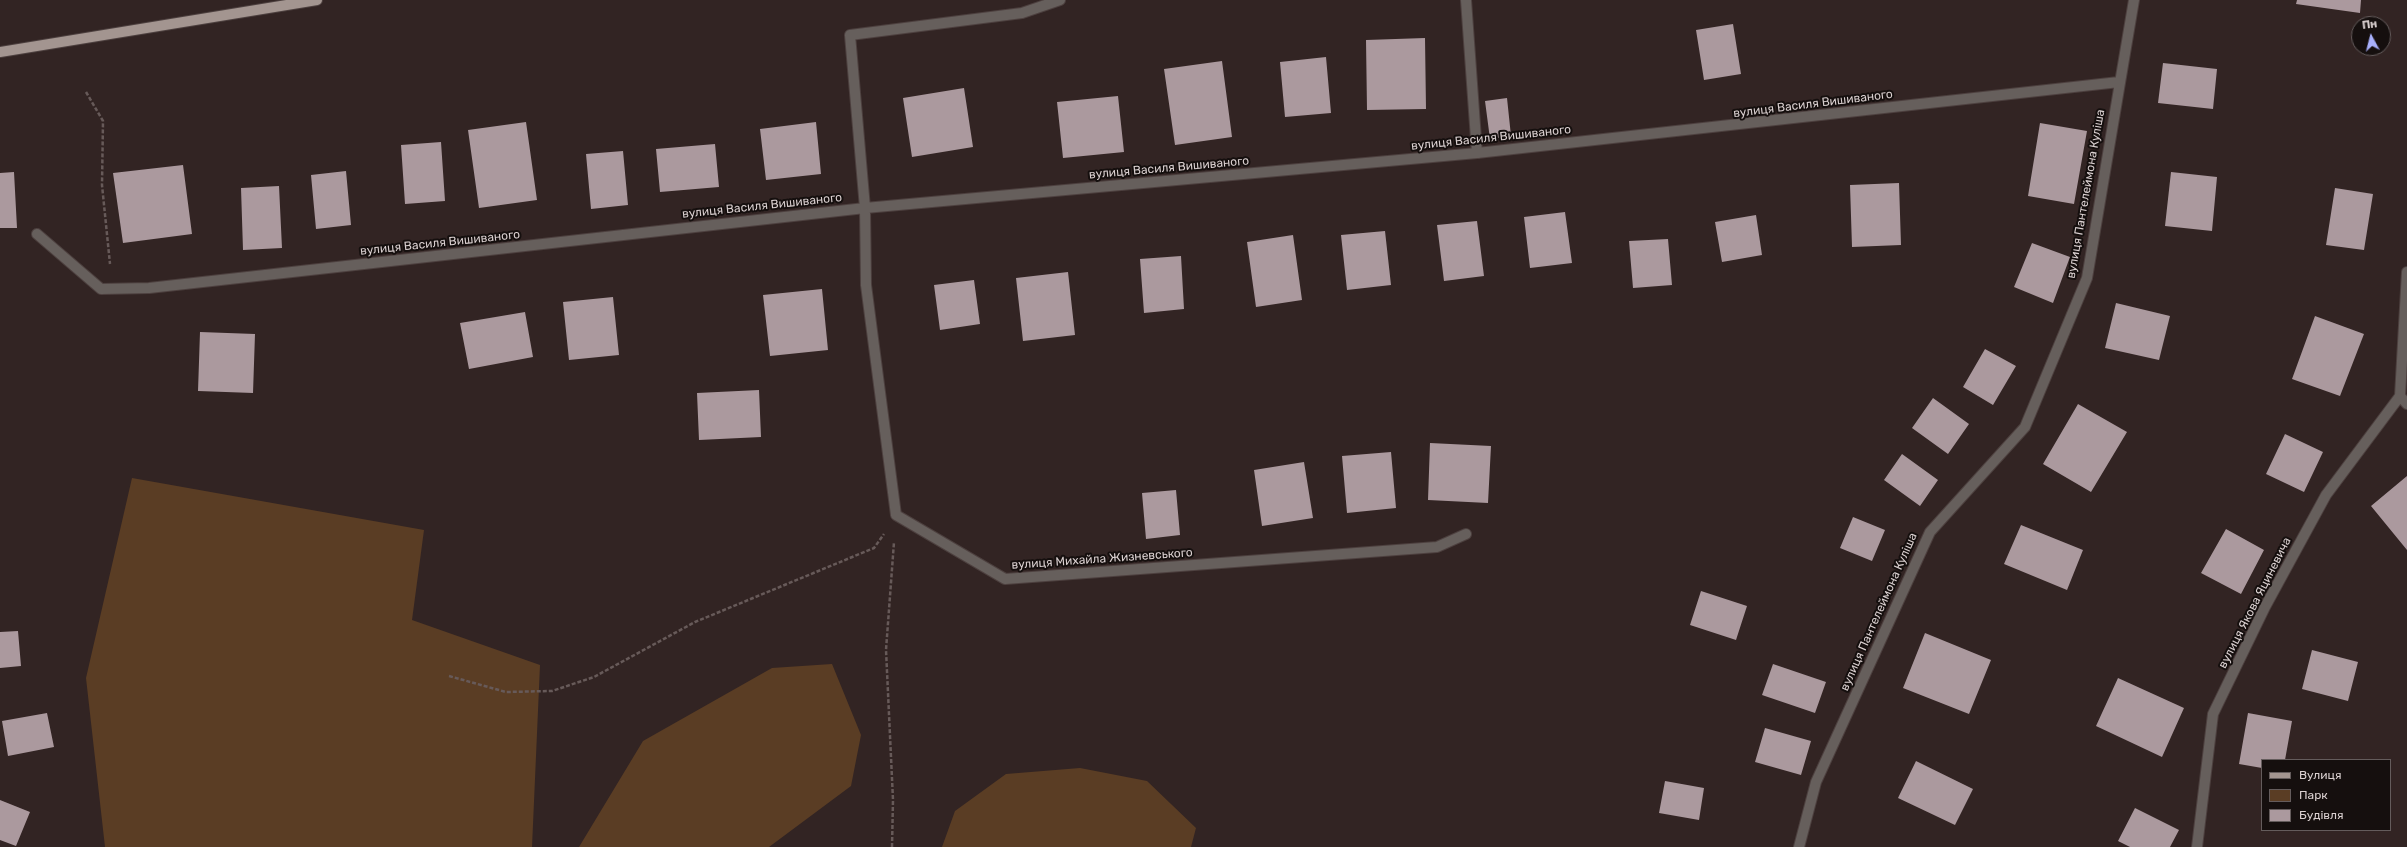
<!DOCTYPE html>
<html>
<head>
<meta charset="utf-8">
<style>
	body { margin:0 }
	#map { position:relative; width:2407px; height:847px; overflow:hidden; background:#322423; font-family:Rubik,sans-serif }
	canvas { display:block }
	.legend { position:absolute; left:2261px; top:759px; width:130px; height:72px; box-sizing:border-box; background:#150f0e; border:1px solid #645c5c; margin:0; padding:5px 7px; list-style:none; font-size:12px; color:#dad0d0 }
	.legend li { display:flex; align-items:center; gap:8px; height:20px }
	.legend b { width:20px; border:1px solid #645c5c }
	.north { position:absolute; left:2351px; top:16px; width:40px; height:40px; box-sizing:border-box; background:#150f0e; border:1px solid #645c5c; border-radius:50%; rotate:353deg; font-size:11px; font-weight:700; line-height:16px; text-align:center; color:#dad0d0 }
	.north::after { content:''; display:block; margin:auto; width:14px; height:18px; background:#a8b0fc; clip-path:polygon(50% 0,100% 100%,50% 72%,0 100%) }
</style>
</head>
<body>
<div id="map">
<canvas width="2407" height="847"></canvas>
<ul class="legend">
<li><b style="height:5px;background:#a39590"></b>Вулиця</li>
<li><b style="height:11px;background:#5a3d24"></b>Парк</li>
<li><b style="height:11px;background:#ab999e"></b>Будівля</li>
</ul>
<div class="north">Пн</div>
</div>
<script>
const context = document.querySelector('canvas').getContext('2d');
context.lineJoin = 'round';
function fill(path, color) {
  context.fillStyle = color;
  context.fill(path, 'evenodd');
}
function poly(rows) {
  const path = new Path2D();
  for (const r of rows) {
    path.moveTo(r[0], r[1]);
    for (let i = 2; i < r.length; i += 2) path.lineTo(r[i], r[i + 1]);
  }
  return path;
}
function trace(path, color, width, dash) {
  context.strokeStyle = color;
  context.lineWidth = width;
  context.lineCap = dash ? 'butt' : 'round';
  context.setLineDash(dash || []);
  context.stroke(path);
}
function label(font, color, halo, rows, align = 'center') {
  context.font = font + ' Rubik,sans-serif';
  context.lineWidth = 4;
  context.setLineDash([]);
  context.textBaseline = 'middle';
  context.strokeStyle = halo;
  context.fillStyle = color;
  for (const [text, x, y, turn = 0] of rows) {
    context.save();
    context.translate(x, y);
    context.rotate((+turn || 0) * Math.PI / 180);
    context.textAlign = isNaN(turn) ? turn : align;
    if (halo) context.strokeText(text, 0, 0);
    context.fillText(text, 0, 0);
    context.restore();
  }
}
const green = poly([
	[132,478,424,530,412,620,540,665,532,847,105,847,86,678],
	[832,664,861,735,851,786,769,847,579,847,643,741,772,668],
	[1080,768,1147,781,1196,828,1191,847,942,847,955,811,1006,774]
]);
const building = poly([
	[2297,0,2361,0,2360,13,2296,4],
	[1733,24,1741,74,1704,80,1696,30],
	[1425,38,1426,109,1367,110,1366,40],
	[1326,57,1331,113,1285,117,1280,62],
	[1222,61,1232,137,1175,145,1164,69],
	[2163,63,2217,69,2213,109,2158,103],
	[964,88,973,147,912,157,903,98],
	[1118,96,1124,152,1063,158,1057,102],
	[1507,98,1511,136,1490,139,1485,101],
	[526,122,537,200,479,208,468,130],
	[816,122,821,174,766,180,760,129],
	[2040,123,2087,131,2074,204,2028,196],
	[441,142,445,201,405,204,401,145],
	[715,144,719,187,660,192,656,149],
	[623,151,628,205,591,209,586,154],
	[183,165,192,234,123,243,113,173],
	[346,171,351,225,316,229,311,175],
	[14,172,17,228,0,228,0,173],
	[2171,172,2217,177,2212,231,2165,226],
	[1899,183,1901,245,1852,247,1850,185],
	[279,186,282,248,243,250,241,188],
	[2335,188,2373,194,2364,250,2326,245],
	[1565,212,1572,263,1530,268,1524,217],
	[1756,215,1762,255,1722,262,1715,222],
	[1477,221,1484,276,1444,281,1437,225],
	[1385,231,1391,285,1347,290,1341,235],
	[1293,235,1302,300,1256,307,1247,242],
	[1668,239,1672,285,1633,288,1629,241],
	[2032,243,2070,257,2053,303,2014,287],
	[1181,256,1184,309,1144,313,1140,259],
	[1068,272,1075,335,1023,341,1016,278],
	[974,280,980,324,940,330,934,285],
	[822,289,828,350,770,356,763,295],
	[613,297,619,355,569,360,563,302],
	[2116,303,2170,316,2159,360,2105,348],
	[525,312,533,357,469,369,460,323],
	[2315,316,2364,334,2340,396,2292,379],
	[200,332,255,334,253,393,198,391],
	[1985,349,2016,366,1993,405,1963,387],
	[759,390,761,437,699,440,697,393],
	[1933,398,1969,424,1948,454,1912,428],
	[2078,404,2127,432,2091,492,2043,464],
	[2285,434,2323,452,2304,492,2266,474],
	[1430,443,1491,446,1488,503,1428,500],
	[1391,452,1396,508,1347,513,1342,456],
	[1902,454,1938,480,1920,506,1884,480],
	[1304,462,1313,518,1262,526,1254,470],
	[2407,476,2407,550,2371,506],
	[1176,490,1180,535,1146,539,1142,493],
	[1853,517,1885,530,1872,561,1840,548],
	[2021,525,2083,550,2067,590,2004,564],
	[2226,529,2264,550,2241,594,2201,573],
	[1701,591,1747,606,1736,640,1690,625],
	[18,631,21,666,0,668,0,632],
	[1925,633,1991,660,1969,714,1903,688],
	[2312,650,2358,662,2348,701,2302,689],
	[1773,664,1826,682,1815,713,1762,695],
	[2118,678,2184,708,2162,757,2096,726],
	[47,713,54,747,8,756,2,721],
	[2248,713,2292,721,2285,760,2262,760,2262,768,2239,764],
	[1765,728,1811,741,1801,775,1755,762],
	[1916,761,1973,789,1955,825,1898,798],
	[1665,781,1704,788,1699,820,1659,813],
	[0,800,30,812,16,846,0,840],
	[2135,808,2179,830,2170,847,2130,847,2118,841]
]);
const path = poly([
	[86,92,103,121,102,185,110,264],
	[449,676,506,692,552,691,594,677,695,622,874,548,884,534],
	[892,847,893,800,886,650,894,542]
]);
const service = poly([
	[1466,0,1477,153]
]);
const minor = poly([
	[1060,0,1022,13,850,35,865,208,866,285,896,515,1005,579,1437,547,1466,534],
	[37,234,101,289,149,288,865,208,1477,153,2119,82],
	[2400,396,2407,404],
	[1799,847,1816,782,1930,532,2025,427,2087,278,2134,0],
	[2197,847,2213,714,2265,607,2326,495,2400,396,2407,272]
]);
const primary = poly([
	[0,52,317,0]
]);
const streetNames = [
	["вулиця Василя Вишиваного",1813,104,-7],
	["вулиця Василя Вишиваного",1491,138,-6],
	["вулиця Василя Вишиваного",1169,168,-5],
	["вулиця Пантелеймона Куліша",2086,194,-80],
	["вулиця Василя Вишиваного",762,206,-6],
	["вулиця Василя Вишиваного",440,243,-6],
	["вулиця Михайла Жизневського",1102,559,-4],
	["вулиця Якова Яциневича",2255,603,-63],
	["вулиця Пантелеймона Куліша",1879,612,-66]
];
fill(green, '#5a3d24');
fill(building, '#ab999e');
trace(service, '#4d403f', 12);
trace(minor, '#4d403f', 12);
trace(primary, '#4d403f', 12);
trace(path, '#675a59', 2.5, [4, 2]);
trace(service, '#665f5c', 10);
trace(minor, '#665f5c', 10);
trace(primary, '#a39590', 10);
label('12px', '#dad0d0', '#150f0e', streetNames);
</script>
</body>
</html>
